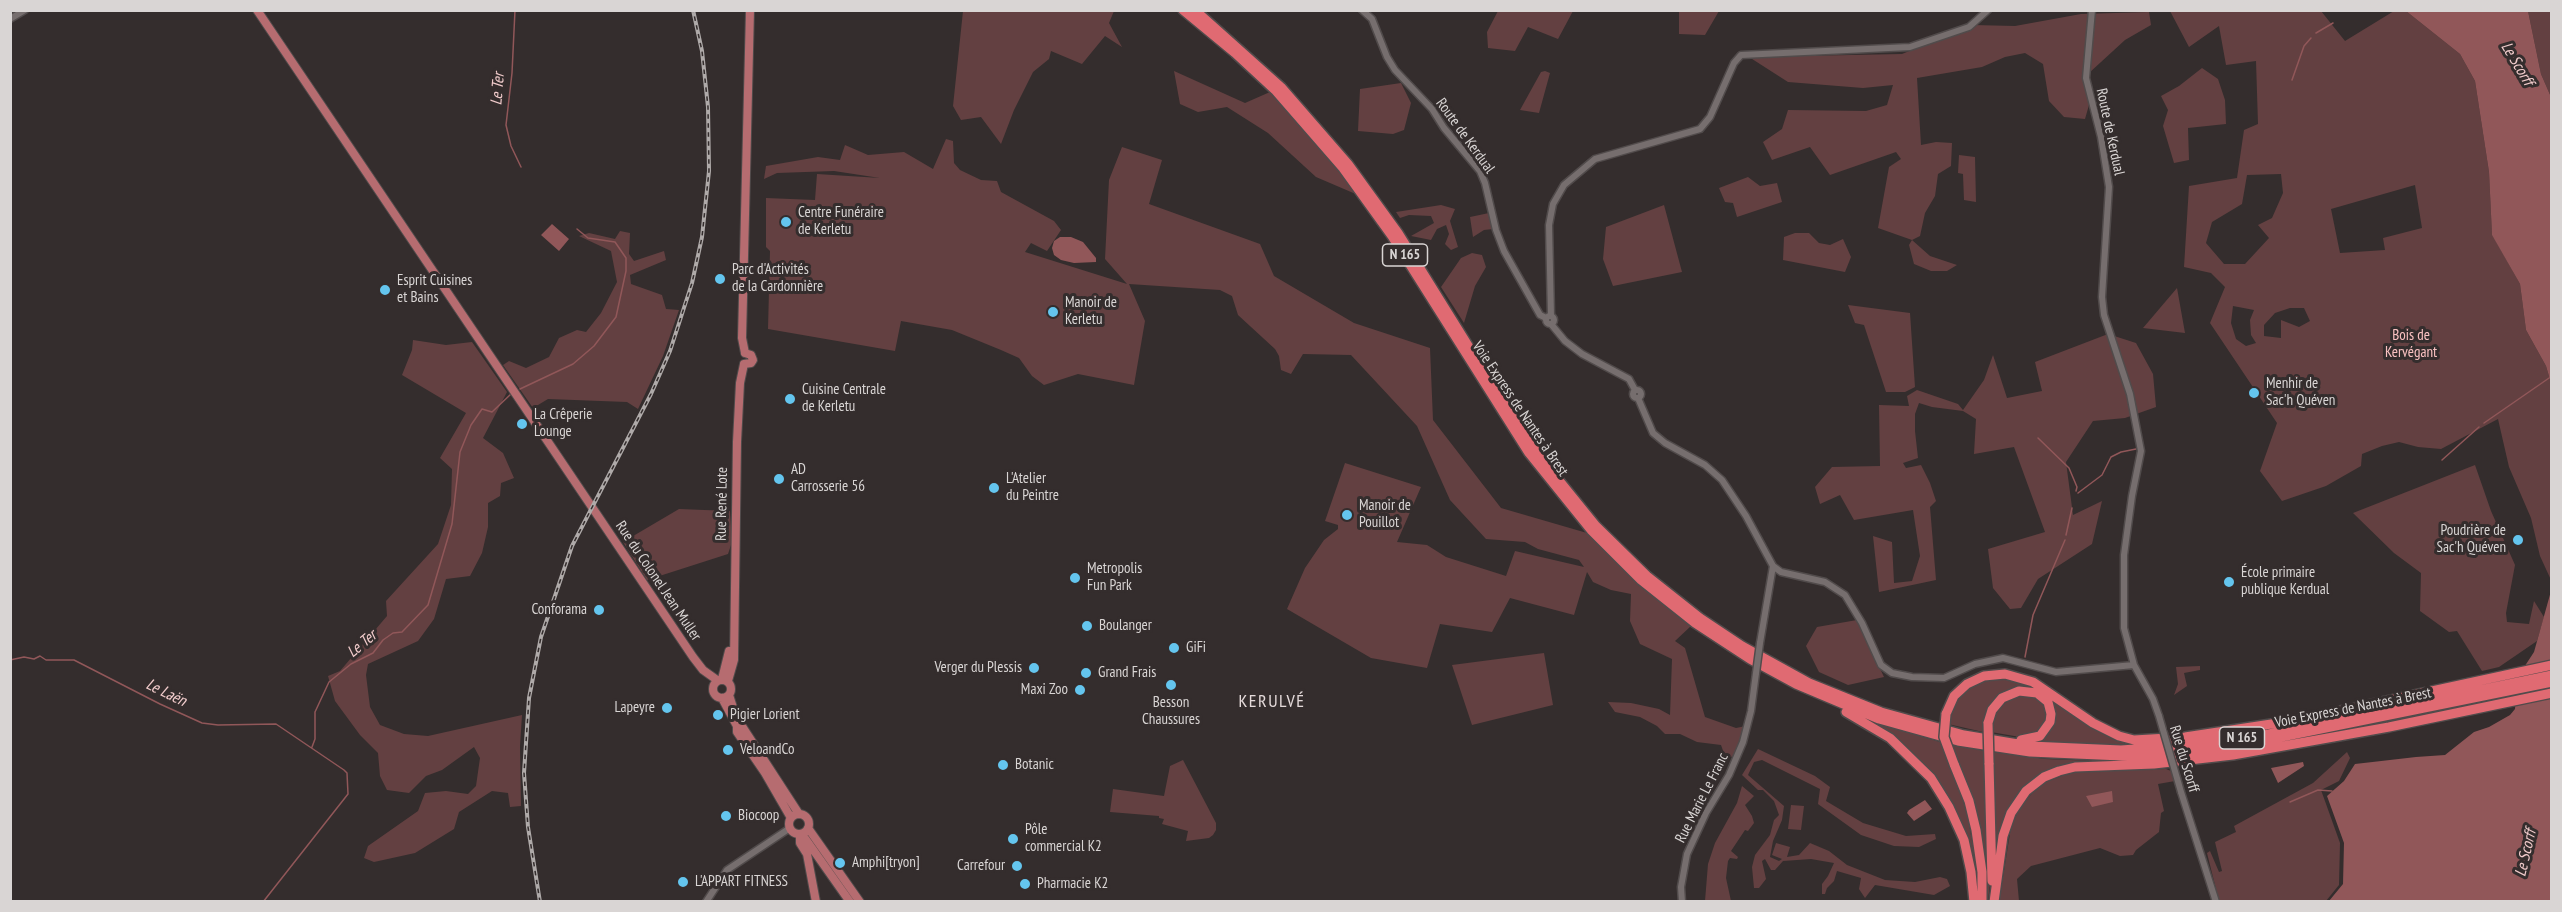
<!DOCTYPE html>
<html>
<head>
<meta charset="utf-8">
<style>
	body { margin:0 }
	#map { position:relative; width:2562px; height:912px; overflow:hidden; background:#342d2d; font-family:"PT Sans Narrow",sans-serif }
	canvas { display:block }
	.frame { position:absolute; inset:0; border:12px solid #d9d5d4; pointer-events:none }
</style>
</head>
<body>
<div id="map">
<canvas width="2562" height="912"></canvas>
<div class="frame"></div>
</div>
<script>
const context = document.querySelector('canvas').getContext('2d');
context.lineJoin = 'round';
function fill(path, color) {
  context.fillStyle = color;
  context.fill(path, 'evenodd');
}
function poly(rows) {
  const path = new Path2D();
  for (const r of rows) {
    if (r.length === 3) {
      path.moveTo(r[0] + r[2], r[1]);
      path.arc(r[0], r[1], r[2], 0, 2 * Math.PI);
      continue;
    }
    path.moveTo(r[0], r[1]);
    for (let i = 2; i < r.length; i += 2) path.lineTo(r[i], r[i + 1]);
  }
  return path;
}
function trace(path, color, width, dash) {
  context.strokeStyle = color;
  context.lineWidth = width;
  context.lineCap = dash ? 'butt' : 'round';
  context.setLineDash(dash || []);
  context.stroke(path);
}
function label(font, color, halo, rows, align = 'center') {
  context.font = font + ' "PT Sans Narrow",sans-serif';
  context.lineWidth = 6;
  context.setLineDash([]);
  context.textBaseline = 'middle';
  context.strokeStyle = halo;
  context.fillStyle = color;
  for (const [text, x, y, turn = 0] of rows) {
    context.save();
    context.translate(x, y);
    context.rotate((+turn || 0) * Math.PI / 180);
    context.textAlign = isNaN(turn) ? turn : align;
    if (halo) context.strokeText(text, 0, 0);
    context.fillText(text, 0, 0);
    context.restore();
  }
}
const green = poly([
	[963,11,1114,11,1109,23,1122,47,1105,36,1082,64,1051,51,1049,59,1033,72,1014,110,1001,144,981,117,961,120,953,106],
	[1498,11,1498,10,1573,11,1558,39,1528,27,1515,51,1488,48,1487,32],
	[1679,11,1679,10,1719,11,1705,35,1679,34],
	[2170,11,2321,11,2345,41,2394,11,2406,11,2460,54,2475,81,2489,172,2492,234,2520,284,2526,330,2546,366,2551,383,2551,580,2540,556,2531,518,2509,467,2498,419,2441,449,2418,447,2399,442,2382,446,2362,454,2361,466,2326,486,2282,501,2260,471,2277,423,2210,323,2225,287,2211,273,2184,267,2189,186,2237,178,2244,130,2258,124,2256,61,2226,65,2219,26,2189,47],
	[2281,174,2283,193,2272,218,2258,225,2269,238,2245,264,2224,264,2206,243,2212,222,2242,204,2247,175],
	[2415,185,2422,228,2383,238,2385,250,2340,253,2331,209],
	[2233,306,2254,310,2250,320,2251,335,2256,343,2246,346,2236,339,2231,323],
	[2290,308,2304,308,2310,321,2299,327,2281,320,2281,338,2264,336,2264,325,2275,313],
	[2528,11,2551,11,2551,97,2541,74],
	[2149,12,2151,25,2125,40,2089,73,2089,105,2085,119,2064,117,2049,101,2043,64,2025,53,2005,57,1982,67,1917,78,1921,145,1936,142,1952,143,1951,166,1938,174,1935,196,1925,213,1920,236,1912,240,1930,256,1957,265,1947,271,1931,271,1914,264,1909,245,1912,240,1878,228,1889,167,1901,159,1896,152,1830,175,1810,147,1772,160,1763,142,1782,129,1788,110,1866,111,1887,105,1893,85,1863,88,1788,82,1749,57,1902,54,1973,25,2015,26,2081,14],
	[2202,68,2218,79,2225,100,2226,124,2188,128,2189,160,2174,163,2163,126,2168,110,2161,96,2179,86],
	[1174,71,1245,103,1270,92,1314,140,1358,195,1316,177,1268,133,1227,107,1198,112,1180,104],
	[1545,71,1550,73,1539,113,1520,110,1541,72],
	[1401,83,1411,103,1404,130,1393,134,1358,131,1360,89],
	[946,139,953,141,954,163,960,170,981,180,997,181,1001,192,1054,221,1061,230,1047,251,1031,243,1025,252,1127,284,1105,259,1109,180,1122,147,1162,160,1149,204,1260,244,1274,276,1354,323,1430,348,1433,420,1501,508,1587,533,1638,583,1691,626,1675,641,1685,648,1705,717,1736,728,1746,726,1738,754,1726,759,1721,745,1697,742,1680,734,1665,734,1657,726,1640,717,1615,712,1608,702,1631,703,1659,709,1670,715,1672,659,1640,644,1630,621,1631,594,1611,590,1593,582,1587,572,1574,615,1510,598,1492,632,1440,624,1427,668,1371,658,1287,609,1305,568,1324,540,1338,529,1338,525,1325,521,1345,463,1421,487,1397,542,1427,545,1446,557,1506,576,1515,551,1584,567,1579,560,1538,549,1525,542,1486,539,1450,500,1417,426,1351,355,1303,354,1291,374,1281,370,1279,356,1275,349,1238,315,1232,296,1220,290,1129,284,1145,321,1134,385,1078,374,1044,385,1032,376,1019,358,1001,350,952,330,901,321,895,351,768,329,770,251,766,247,766,198,815,200,817,174,880,178,834,171,777,173,764,179,766,166,818,157,840,160,845,145,868,155,904,152,933,169],
	[1959,155,1975,157,1976,202,1964,200,1963,174,1958,173],
	[1748,177,1760,186,1777,183,1782,202,1737,217,1733,203,1725,202,1719,188],
	[1441,205,1455,209,1450,221,1458,247,1451,250,1445,244,1449,234,1446,225,1437,229,1431,240,1411,236,1434,223,1431,216,1409,215,1400,218,1396,212],
	[1664,205,1682,272,1613,286,1603,259,1606,227],
	[1489,213,1493,229,1484,230,1473,237,1470,217],
	[620,231,630,233,629,254,634,261,664,251,666,260,630,275,631,284,662,295,666,309,679,310,663,356,638,409,627,402,548,399,533,408,503,365,509,361,526,368,549,357,559,338,577,330,586,332,601,313,617,282,611,251,579,236,589,233,615,239],
	[1795,233,1809,233,1819,243,1830,245,1843,239,1851,257,1845,272,1783,260,1784,237],
	[1472,253,1482,255,1486,267,1475,286,1464,323,1441,287,1461,258],
	[2177,288,2185,333,2143,328],
	[1848,305,1910,313,1915,387,1905,392,1886,392,1864,325,1855,323],
	[2108,334,2136,343,2153,374,2156,407,2125,418,2093,421,2066,462,2073,515,2102,501,2092,544,2038,579,2021,608,2010,609,1993,588,1988,549,2045,532,2014,447,1974,454,1976,419,1963,411,1932,407,1919,403,1915,414,1915,431,1918,458,1903,463,1906,468,1921,465,1930,483,1936,501,1930,507,1936,580,1879,592,1873,536,1892,542,1894,583,1912,581,1920,556,1913,510,1854,520,1840,495,1820,504,1815,487,1832,467,1880,466,1879,405,1909,406,1907,396,1917,390,1958,404,1963,410,1984,380,1993,355,2007,398,2042,391,2035,362],
	[413,340,446,345,472,342,507,392,483,438,503,453,514,478,501,483,500,496,488,503,488,527,482,553,470,576,446,579,434,619,418,641,368,664,366,675,370,707,380,725,404,734,428,736,522,715,520,746,521,806,510,807,508,793,492,791,459,812,454,829,415,853,374,862,364,858,368,846,418,811,425,793,446,791,468,794,476,786,480,758,474,747,442,770,426,776,409,793,387,790,380,776,378,753,360,735,335,701,328,676,340,671,387,616,386,601,438,544,451,505,452,469,440,458,466,413,402,375,412,350],
	[2475,465,2491,511,2515,565,2506,613,2507,622,2529,624,2534,601,2544,617,2537,641,2499,667,2482,671,2457,631,2449,632,2420,611,2421,573,2394,553,2353,513],
	[679,509,730,511,732,542,728,554,647,580,623,542],
	[1857,620,1884,677,1848,685,1819,672,1806,646,1817,627],
	[1544,653,1553,705,1472,725,1452,665],
	[2200,666,2200,670,2184,673,2187,686,2174,695,2178,684,2176,667],
	[2013,678,2025,682,2035,690,2012,690,1986,717,1983,732,1948,724,1959,695,1979,681],
	[2025,695,2035,697,2042,703,2046,710,2046,720,2040,730,2020,737,1991,732,1995,715,2000,706,2015,697],
	[2055,700,2125,740,2124,745,2035,741,2046,734,2051,703],
	[1865,719,1940,742,1961,793,1968,818,1976,864,1977,901,1972,868,1934,779],
	[1950,744,1985,751,1990,884,1988,901,1984,901,1985,883],
	[1758,749,1815,776,1830,787,1826,801,1863,823,1906,836,1935,834,1936,839,1919,847,1894,846,1861,835,1818,804,1820,789,1762,760,1754,762,1748,775,1784,806,1782,820,1773,841,1770,857,1779,861,1782,859,1772,855,1776,843,1790,847,1787,857,1799,855,1810,843,1829,851,1847,865,1885,880,1915,882,1940,877,1947,879,1950,886,1934,895,1875,885,1865,898,1859,889,1861,878,1837,871,1834,881,1827,888,1825,894,1822,894,1822,884,1828,876,1834,863,1811,859,1783,861,1775,870,1771,870,1765,859,1762,861,1766,879,1759,888,1754,888,1752,867,1755,855,1770,835,1774,820,1779,815,1774,801,1763,790,1758,790,1742,775],
	[1993,752,2045,759,2121,762,2070,765,2017,798,1995,868],
	[2347,752,2350,758,2339,781,2321,790,2340,843,2339,885,2326,901,2219,901,2207,853,2210,851,2219,872,2222,871,2215,842,2236,832,2234,826,2313,783],
	[1183,760,1216,823,1216,830,1213,835,1209,838,1186,841,1188,831,1162,824,1164,819,1159,818,1159,816,1110,812,1113,789,1164,796,1170,766],
	[2166,769,2171,771,2175,781,2158,784,2164,811,2161,813,2159,832,2136,850,2133,855,2120,856,2100,848,2031,866,2017,879,2019,901,1999,902,2011,827,2019,809,2033,792,2046,782,2064,775,2082,771],
	[1742,786,1754,796,1745,805,1752,816,1754,823,1748,831,1745,830,1731,851,1738,857,1737,859,1730,858,1728,861,1726,878,1731,901,1705,901,1708,864,1715,843,1737,803],
	[1791,805,1804,806,1801,830,1788,829]
]);
const water = poly([
	[2406,11,2528,11,2541,74,2551,97,2551,383,2546,366,2526,330,2520,284,2492,235,2489,172,2475,81,2460,54],
	[552,224,569,239,559,251,541,235],
	[1060,237,1071,237,1083,242,1096,258,1096,262,1074,263,1061,260,1054,255,1052,248,1054,241],
	[2551,591,2551,901,2329,901,2343,884,2344,843,2327,796,2344,781,2355,764,2416,757,2445,755,2474,732,2489,727,2510,715,2515,709,2517,678,2534,652],
	[2303,762,2304,766,2278,783,2271,768],
	[2112,791,2113,802,2092,807,2086,796],
	[1925,800,1932,809,1914,821,1907,813,1909,810]
]);
const stream = poly([
	[515,10,512,73,506,125,511,146,521,167],
	[2316,33,2333,23],
	[2292,80,2304,46,2311,38],
	[520,389,573,364,594,346,616,317,626,271,626,258,615,242,588,238,577,229],
	[2484,423,2552,376],
	[2038,438,2069,468,2077,487,2076,491],
	[2442,460,2479,427],
	[2078,493,2102,475,2111,457,2121,452,2136,449],
	[2066,535,2072,508],
	[2025,657,2033,615,2065,540],
	[10,660,24,657,34,659,40,656,46,660,74,660,160,704,202,723,218,725,276,724,344,770,347,773,348,794,263,902],
	[312,747,315,739,315,712,329,682,351,664,373,653,383,640,393,633,402,632,428,605,452,524,460,452,471,425,482,409,492,412,511,394],
	[2290,802,2318,790,2332,791]
]);
const minor = poly([
	[1362,10,1372,19,1387,57,1395,70,1432,109,1444,128,1480,171,1485,183,1496,230,1504,251,1540,315,1546,318],
	[2092,10,2086,78,2101,137,2109,187,2102,297,2104,315,2130,394,2141,451,2132,496,2124,555,2124,628,2134,665,2153,699,2159,716],
	[10,19,25,10],
	[1550,320,4],
	[1551,316,1549,225,1553,204,1564,185,1595,159,1700,129,1710,117,1734,63,1741,55,1910,47,1969,27,1988,10],
	[1551,324,1565,341,1582,354,1629,379,1635,390],
	[1637,394,4],
	[1638,398,1653,433,1665,443,1705,465,1722,480,1746,516,1773,566,1781,572,1825,582,1845,595,1862,623,1881,665,1892,673,1912,677,1944,678,1975,664,2003,658,2056,672,2134,665],
	[1760,643,1773,566],
	[2181,792,2216,902],
	[706,902,727,870,790,828],
	[1682,902,1681,887,1687,854,1706,813,1729,775,1743,742,1751,711,1756,673]
]);
const major = poly([
	[257,10,693,657,703,670,717,680],
	[745,353,742,338,750,10],
	[744,364,751,363,753,360,751,355,745,353],
	[722,679,729,651],
	[722,689,9],
	[728,681,734,660,737,442,740,383,744,364],
	[729,695,736,717,799,814],
	[722,698,737,726,737,732,765,773,791,818],
	[799,824,10],
	[808,828,860,902],
	[800,834,800,843,807,854,816,902],
	[802,834,850,902]
]);
const highway = poly([
	[1183,10,1235,53,1276,91,1343,168,1392,236,1529,453,1591,530,1641,580,1695,623,1750,659,1796,684,1879,719,1958,741,2030,752,2122,756,2152,756,2232,747,2552,682],
	[1195,10,1281,87,1348,164,1398,233,1508,410,1549,468,1596,526,1647,576,1700,618,1742,646,1809,683,1881,712,1964,735,2030,746,2121,750,2191,745,2269,734,2552,675],
	[1846,712,1890,738,1931,778,1949,807,1964,840,1971,872,1974,902],
	[1946,714,1954,696,1967,684,1984,676,2005,674,2033,682,2093,723,2119,736,2134,740,2185,737,2298,720,2552,665],
	[1988,723,1992,710,2002,698,2019,691,2037,693,2048,702,2051,714,2050,722,2040,736,2021,740],
	[1989,763,1992,881],
	[1954,764,1969,801,1976,830,1982,872,1982,902],
	[1994,902,2003,836,2011,813,2026,791,2044,777,2059,771,2075,767,2154,764,2233,755,2389,727,2552,693]
]);
const rail = poly([
	[540,902,528,827,524,773,529,698,541,637,572,546,651,394,670,351,692,283,702,237,709,171,708,107,702,51,693,10]
]);
const minorBridge = poly([
	[1756,673,1760,643],
	[2159,716,2181,792]
]);
const highwayBridge = poly([
	[1946,714,1944,737,1954,764],
	[1988,723,1989,763]
]);
const markers = [
	[786,222,6,"#64c5ee"],
	[720,279,6,"#64c5ee"],
	[385,290,6,"#64c5ee"],
	[1053,312,6,"#64c5ee"],
	[2254,393,6,"#64c5ee"],
	[790,399,6,"#64c5ee"],
	[522,424,6,"#64c5ee"],
	[779,479,6,"#64c5ee"],
	[994,488,6,"#64c5ee"],
	[1347,515,6,"#64c5ee"],
	[2518,540,6,"#64c5ee"],
	[1075,578,6,"#64c5ee"],
	[2229,582,6,"#64c5ee"],
	[599,610,6,"#64c5ee"],
	[1087,626,6,"#64c5ee"],
	[1174,648,6,"#64c5ee"],
	[1034,668,6,"#64c5ee"],
	[1086,673,6,"#64c5ee"],
	[1171,685,6,"#64c5ee"],
	[1080,690,6,"#64c5ee"],
	[667,708,6,"#64c5ee"],
	[718,715,6,"#64c5ee"],
	[728,750,6,"#64c5ee"],
	[1003,765,6,"#64c5ee"],
	[726,816,6,"#64c5ee"],
	[1013,839,6,"#64c5ee"],
	[840,863,6,"#64c5ee"],
	[1017,866,6,"#64c5ee"],
	[683,882,6,"#64c5ee"],
	[1025,884,6,"#64c5ee"]
];
const shields = [
	[1405,255,45],
	[2242,738,45]
];
const shieldNames = [
	["N 165",1405,255],
	["N 165",2242,738]
];
const streetNames = [
	["Route de Kerdual",2110,132,78],
	["Route de Kerdual",1465,136,54],
	["Voie Express de Nantes à Brest",1520,409,56],
	["Rue René Lote",722,504,-89],
	["Rue du Colonel Jean Muller",658,581,56],
	["Voie Express de Nantes à Brest",2353,708,-11],
	["Rue du Scorff",2184,759,73],
	["Rue Marie Le Franc",1702,798,-63]
];
const poiNames = [
	["Centre Funéraire",798,213],
	["de Kerletu",798,230],
	["Parc d'Activités",732,270],
	["de la Cardonnière",732,287],
	["Esprit Cuisines",397,281],
	["et Bains",397,298],
	["Manoir de",1065,303],
	["Kerletu",1065,320],
	["Menhir de",2266,384],
	["Sac'h Quéven",2266,401],
	["Cuisine Centrale",802,390],
	["de Kerletu",802,407],
	["La Crêperie",534,415],
	["Lounge",534,432],
	["AD",791,470],
	["Carrosserie 56",791,487],
	["L'Atelier",1006,479],
	["du Peintre",1006,496],
	["Manoir de",1359,506],
	["Pouillot",1359,523],
	["Poudrière de",2506,531,"right"],
	["Sac'h Quéven",2506,548,"right"],
	["Metropolis",1087,569],
	["Fun Park",1087,586],
	["École primaire",2241,573],
	["publique Kerdual",2241,590],
	["Conforama",587,610,"right"],
	["Boulanger",1099,626],
	["GiFi",1186,648],
	["Verger du Plessis",1022,668,"right"],
	["Grand Frais",1098,673],
	["Maxi Zoo",1068,690,"right"],
	["Besson",1171,703,"center"],
	["Chaussures",1171,720,"center"],
	["Lapeyre",655,708,"right"],
	["Pigier Lorient",730,715],
	["VeloandCo",740,750],
	["Botanic",1015,765],
	["Biocoop",738,816],
	["Pôle",1025,830],
	["commercial K2",1025,847],
	["Amphi[tryon]",852,863],
	["Carrefour",1005,866,"right"],
	["L'APPART FITNESS",695,882],
	["Pharmacie K2",1037,884]
];
const parkNames = [
	["Bois de",2411,336],
	["Kervégant",2411,353]
];
const waterNames = [
	["Le Scorff",2517,64,59],
	["Le Ter",498,89,-85],
	["Le Ter",362,644,-40],
	["Le Laën",166,693,26],
	["Le Scorff",2526,853,-77]
];
const quarterNames = [
	["KERULVÉ",1272,702]
];
fill(green, '#634041');
fill(water, '#915759');
trace(stream, '#915759', 1.5);
trace(minor, '#514b4b', 9);
trace(major, '#514b4b', 10);
trace(highway, '#514b4b', 12);
trace(minor, '#766e6e', 6);
trace(major, '#b66c70', 8);
trace(highway, '#e06a72', 9);
trace(rail, '#afaaa9', 4);
trace(rail, '#342d2d', 1.5, [4.5]);
trace(minorBridge, '#514b4b', 9, []);
trace(highwayBridge, '#514b4b', 12, []);
trace(minorBridge, '#766e6e', 6);
trace(highwayBridge, '#e06a72', 9);
for (const [x, y, r, color] of markers) {
  const dot = new Path2D();
  dot.arc(x, y, r, 0, 2 * Math.PI);
  context.fillStyle = color;
  context.fill(dot);
  trace(dot, '#342d2d', 2);
}
for (const [x, y, w] of shields) {
  const box = new Path2D();
  box.roundRect(x - w / 2, y - 11, w, 22, 4.5);
  context.fillStyle = '#342d2d';
  context.fill(box);
  trace(box, '#d9d5d4', 1.5);
}
label('bold 14px', '#d9d5d4', null, shieldNames);
label('15px', '#d9d5d4', '#342d2d', streetNames);
label('15px', '#d9d5d4', '#342d2d', poiNames, 'left');
label('15px', '#f9c1c1', '#342d2d', parkNames);
label('italic 16px', '#f3cdcd', '#342d2d', waterNames);
context.letterSpacing = '1.5px';
label('18px', '#e4dada', '#342d2d', quarterNames);
context.letterSpacing = '0px';
</script>
</body>
</html>
